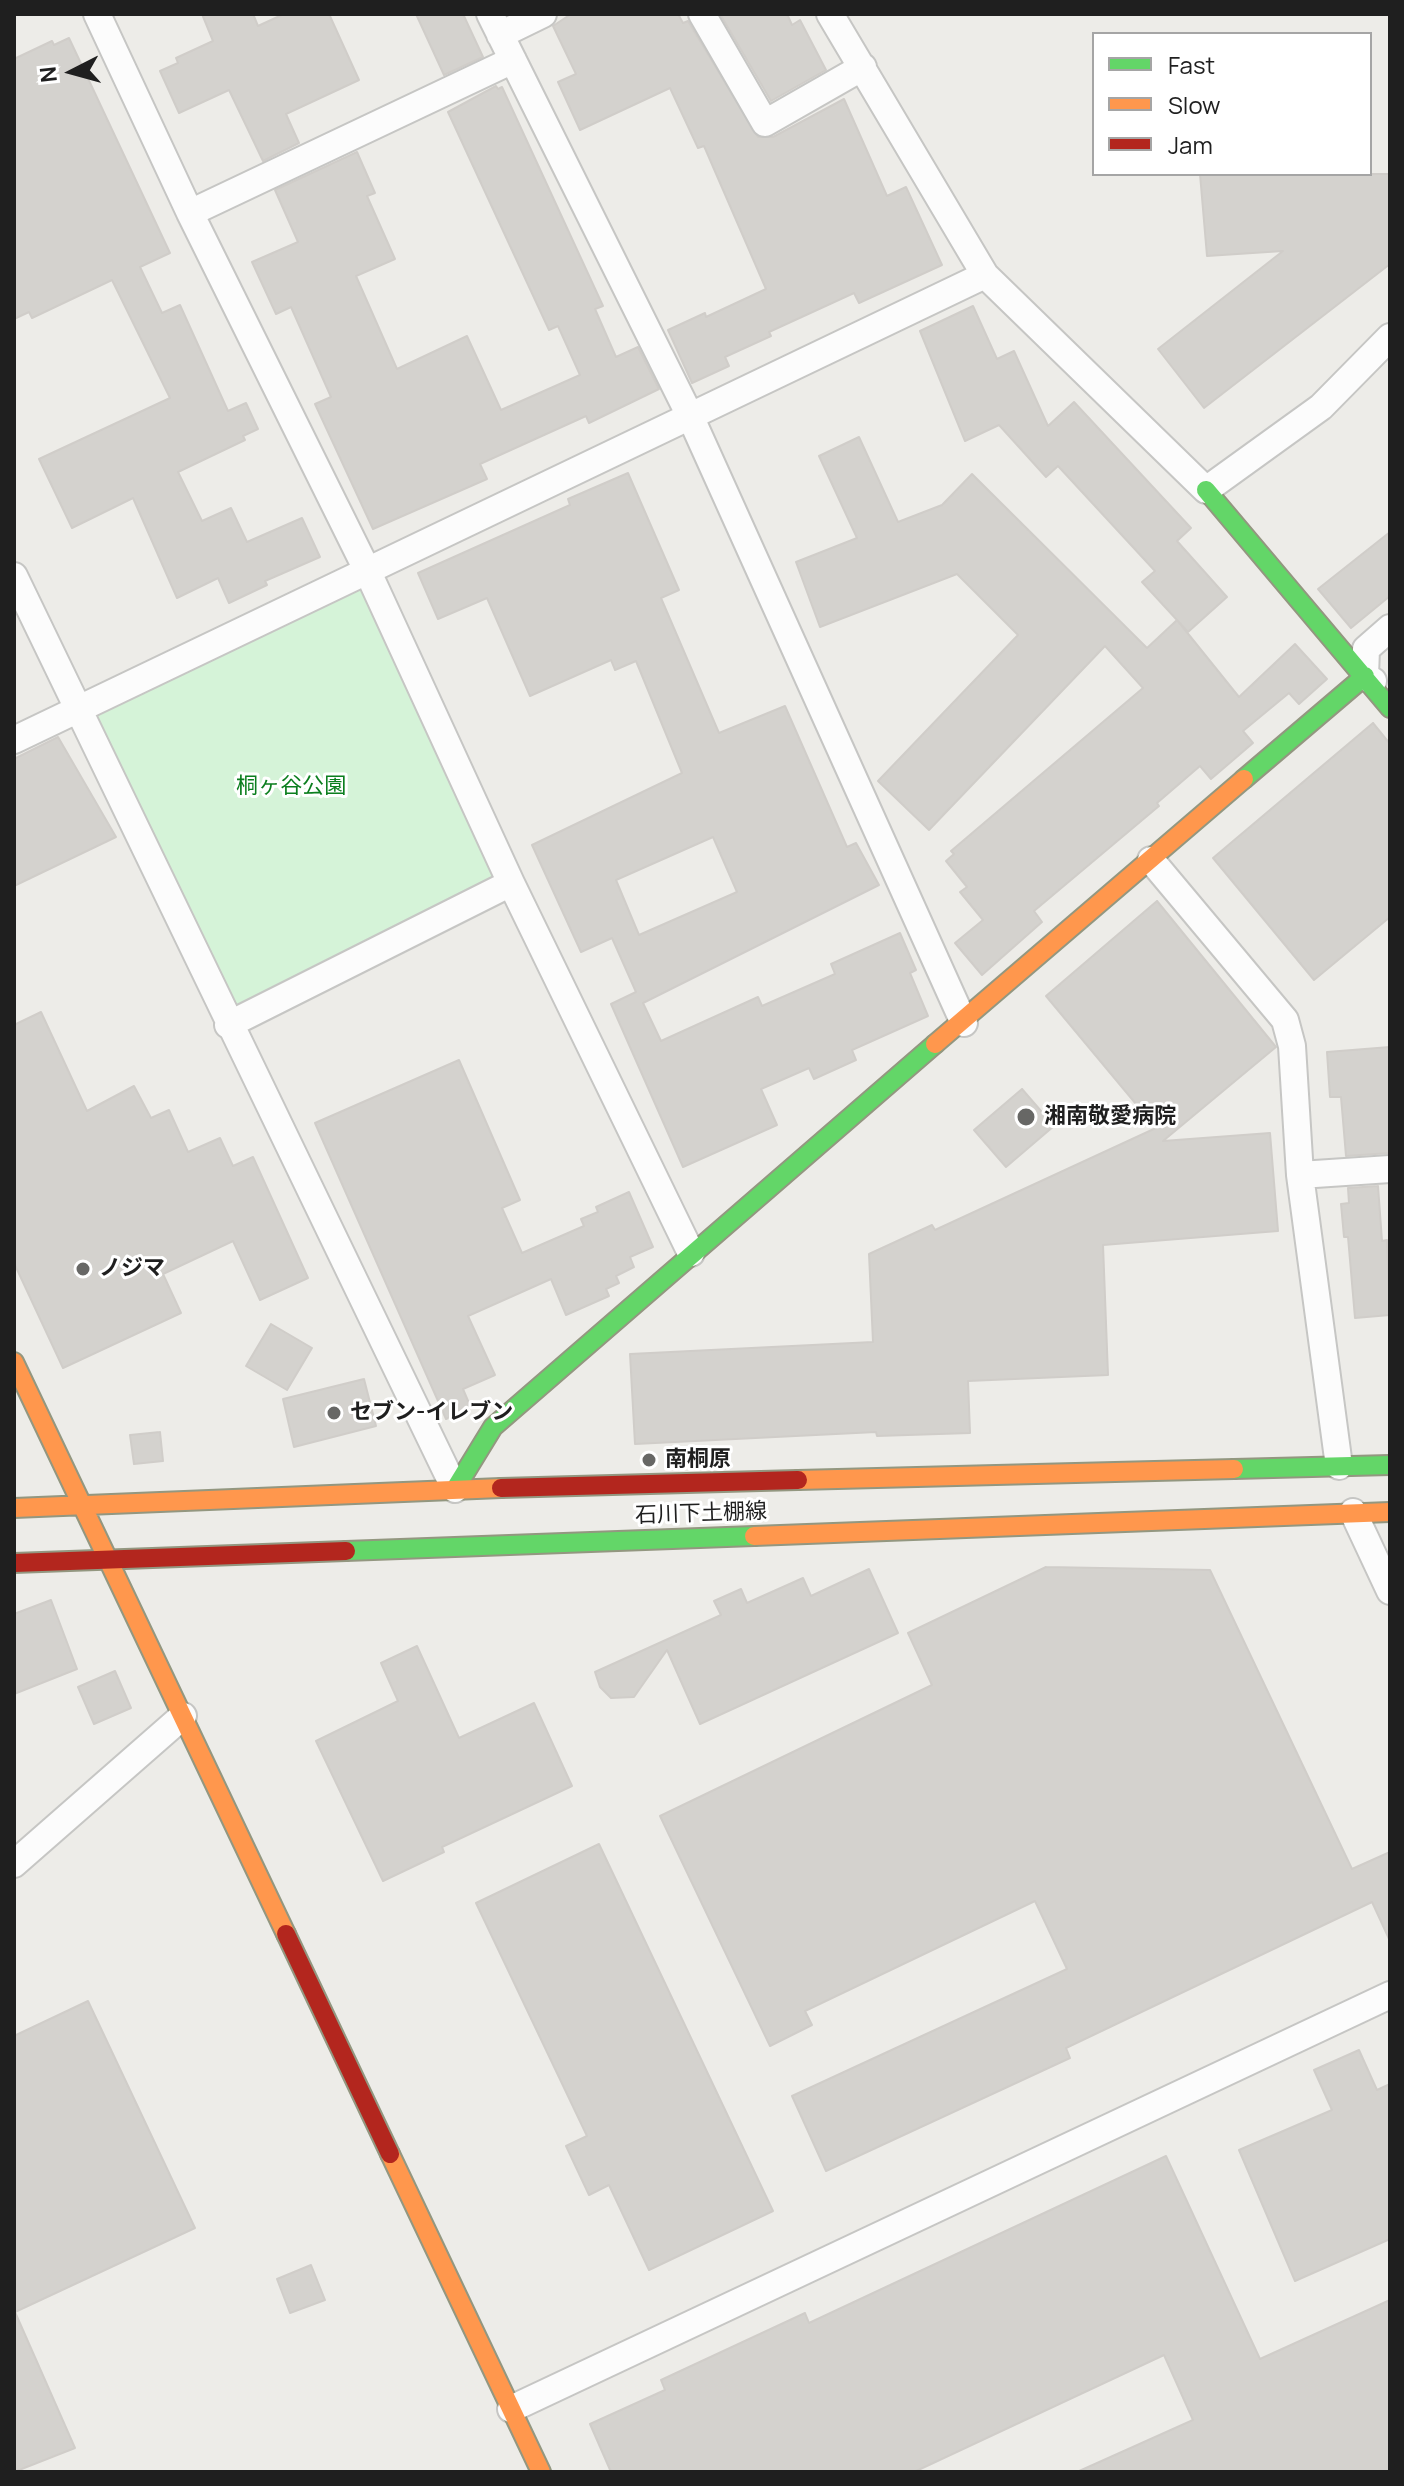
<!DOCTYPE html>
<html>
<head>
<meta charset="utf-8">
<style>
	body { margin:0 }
	#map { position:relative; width:1404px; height:2486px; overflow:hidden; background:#edece8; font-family:Manrope,sans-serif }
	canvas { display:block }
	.frame { position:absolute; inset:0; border:16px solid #1f1f1f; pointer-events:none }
	.legend { position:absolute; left:1092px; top:32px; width:280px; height:144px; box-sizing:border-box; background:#fff; border:2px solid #a5a5a5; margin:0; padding:10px 14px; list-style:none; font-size:24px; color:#1f1f1f }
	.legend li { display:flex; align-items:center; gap:16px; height:40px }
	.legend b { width:40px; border:2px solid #a5a5a5 }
	.north { position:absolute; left:32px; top:32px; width:80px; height:80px; -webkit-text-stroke:6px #fff; paint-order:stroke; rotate:264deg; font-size:22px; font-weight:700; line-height:32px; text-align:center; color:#1f1f1f }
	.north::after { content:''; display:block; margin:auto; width:28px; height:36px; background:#1f1f1f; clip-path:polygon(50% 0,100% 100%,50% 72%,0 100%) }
</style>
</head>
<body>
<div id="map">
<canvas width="1404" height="2486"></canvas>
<div class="frame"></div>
<ul class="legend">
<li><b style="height:10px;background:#63d668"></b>Fast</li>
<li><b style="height:10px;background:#ff974d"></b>Slow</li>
<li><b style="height:10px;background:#b3261e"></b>Jam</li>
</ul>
<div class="north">N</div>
</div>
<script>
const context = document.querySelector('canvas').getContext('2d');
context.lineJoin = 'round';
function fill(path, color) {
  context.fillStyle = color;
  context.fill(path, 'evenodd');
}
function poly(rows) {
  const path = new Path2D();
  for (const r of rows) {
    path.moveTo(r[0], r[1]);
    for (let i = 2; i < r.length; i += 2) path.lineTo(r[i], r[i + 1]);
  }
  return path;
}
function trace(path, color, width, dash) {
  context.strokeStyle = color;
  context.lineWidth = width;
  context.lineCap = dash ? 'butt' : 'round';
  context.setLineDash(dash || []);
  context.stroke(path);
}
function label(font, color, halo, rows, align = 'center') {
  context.font = font + ' Manrope,"Noto Sans JP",sans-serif';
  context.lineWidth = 6;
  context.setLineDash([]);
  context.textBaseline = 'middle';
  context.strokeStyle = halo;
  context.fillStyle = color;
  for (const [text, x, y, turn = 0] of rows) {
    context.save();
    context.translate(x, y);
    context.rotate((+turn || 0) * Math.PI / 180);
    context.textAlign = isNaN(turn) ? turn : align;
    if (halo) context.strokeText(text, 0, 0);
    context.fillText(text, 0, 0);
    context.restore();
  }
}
const park = poly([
	[367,570,511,883,228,1025,79,711]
]);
const building = poly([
	[202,14,253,14,258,26,284,14,329,14,359,80,286,114,299,143,263,161,229,90,179,113,160,71,178,63,176,58,213,41,202,14],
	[416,14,463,14,483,57,444,75,416,14],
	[571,14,678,14,683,23,688,21,758,137,773,137,844,99,887,196,906,187,942,265,859,303,854,293,769,332,771,336,725,357,729,366,692,383,668,330,705,313,706,317,766,289,704,146,698,148,670,88,580,130,558,82,576,74,553,26,571,14],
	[720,14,787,14,792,25,800,20,826,70,771,101,720,14],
	[69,38,170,253,140,267,162,313,180,305,228,411,246,403,258,429,243,436,245,440,178,472,202,521,231,508,247,542,302,518,320,557,265,581,267,585,229,603,218,578,177,598,133,498,72,528,39,459,170,398,112,280,32,318,29,312,14,319,14,59,52,41,54,45,69,38],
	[496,86,498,89,502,87,603,306,595,309,616,357,638,347,659,389,589,423,586,416,480,464,487,479,373,529,315,404,331,397,291,307,276,314,252,262,298,242,275,190,357,152,375,193,367,196,395,259,356,276,397,369,467,336,501,410,580,375,558,326,549,330,448,112,496,86],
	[1200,174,1390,174,1390,264,1204,408,1158,349,1283,251,1207,256,1200,174],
	[973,306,997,359,1014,351,1048,426,1074,402,1191,528,1177,541,1227,597,1188,632,1142,582,1155,571,1058,466,1046,477,999,425,965,441,920,331,973,306],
	[859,437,898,522,942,505,972,474,1147,648,1177,620,1239,697,1295,644,1327,679,1299,704,1289,693,1243,731,1253,743,1211,779,1200,766,1157,803,1159,806,1034,911,1042,922,982,975,955,943,983,920,960,892,967,887,946,861,954,854,951,851,1143,688,1105,646,929,830,878,781,1018,635,957,574,820,627,796,562,857,538,819,456,859,437],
	[628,473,679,590,661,598,719,733,785,706,847,847,856,843,879,885,643,1003,661,1041,758,997,762,1006,835,974,831,964,900,933,916,970,910,973,928,1016,852,1050,856,1060,814,1079,809,1068,761,1089,777,1125,683,1167,611,1004,636,992,612,938,581,952,532,845,682,773,636,661,615,670,611,660,530,696,487,598,438,619,418,573,570,505,568,499,628,473],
	[713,837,737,892,639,935,616,880,713,837],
	[1390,532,1390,596,1351,628,1318,589,1390,532],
	[1373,723,1390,744,1390,917,1314,980,1213,858,1373,723],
	[58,737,116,837,14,886,14,759,58,737],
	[1157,901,1276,1047,1163,1141,1270,1133,1278,1231,1103,1245,1108,1375,968,1381,970,1433,877,1436,876,1432,635,1444,630,1354,873,1342,869,1254,932,1225,935,1230,1156,1128,1046,996,1157,901],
	[41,1012,87,1111,134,1086,151,1118,169,1110,188,1152,220,1138,233,1166,253,1157,308,1278,260,1300,233,1241,163,1274,181,1313,63,1368,14,1263,14,1025,41,1012],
	[1390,1047,1390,1153,1346,1156,1341,1097,1330,1097,1327,1052,1390,1047],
	[459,1060,520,1200,502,1208,522,1253,584,1226,581,1219,598,1212,596,1207,629,1192,653,1247,630,1257,634,1267,616,1276,619,1283,606,1289,609,1296,566,1315,551,1279,468,1316,495,1375,463,1389,471,1408,446,1419,315,1123,459,1060],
	[1022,1089,1054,1126,1006,1167,974,1130,1022,1089],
	[1378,1186,1382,1241,1387,1240,1390,1315,1355,1318,1348,1237,1344,1237,1341,1204,1349,1203,1348,1188,1378,1186],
	[271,1324,312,1348,287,1390,246,1366,271,1324],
	[364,1379,376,1426,294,1447,283,1399,364,1379],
	[160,1432,163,1461,134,1464,130,1435,160,1432],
	[1046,1567,1210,1570,1352,1869,1390,1852,1390,1941,1372,1902,1066,2048,1070,2058,826,2171,792,2096,1067,1969,1035,1901,805,2011,812,2025,770,2046,660,1816,932,1685,908,1633,1046,1567],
	[869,1569,898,1633,700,1724,667,1650,634,1697,611,1698,600,1687,595,1672,721,1615,714,1601,741,1589,747,1603,803,1578,811,1596,869,1569],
	[51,1600,77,1669,14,1694,14,1614,51,1600],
	[417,1646,459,1738,534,1703,572,1786,442,1847,444,1852,383,1881,316,1741,398,1701,381,1663,417,1646],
	[115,1671,131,1708,94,1724,78,1687,115,1671],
	[599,1844,773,2211,649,2270,609,2185,589,2195,566,2146,587,2136,476,1903,599,1844],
	[88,2001,195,2228,15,2312,75,2448,14,2472,14,2036,88,2001],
	[1359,2050,1377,2090,1390,2084,1390,2239,1295,2281,1239,2150,1332,2110,1314,2070,1359,2050],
	[1166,2156,1260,2359,1390,2300,1390,2472,1077,2472,1193,2420,1164,2355,914,2472,611,2472,590,2424,665,2390,661,2380,805,2313,809,2323,1166,2156],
	[311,2265,325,2300,290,2313,277,2279,311,2265]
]);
const street = poly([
	[97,14,190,213,367,570,511,883,691,1253],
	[490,14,691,418,964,1023],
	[702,14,765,123,863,67],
	[830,14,985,275],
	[500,35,543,14],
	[190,213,513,60],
	[14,576,455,1489],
	[1373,681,1365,676,1366,649,1390,628],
	[14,740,985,275,1206,490,1321,407,1390,337],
	[1151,860,1285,1020,1292,1046,1300,1175,1339,1466],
	[228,1025,511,883],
	[1300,1175,1390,1169],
	[1353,1512,1390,1591],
	[14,1864,183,1716],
	[511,2409,1390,1995]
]);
const fast = poly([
	[1206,490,1390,708],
	[1244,779,1365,676],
	[1234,1469,1390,1465],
	[455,1489,493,1427,935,1044],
	[346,1551,754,1536]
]);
const slow = poly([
	[935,1044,1244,779],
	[14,1362,286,1934],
	[798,1480,1234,1469],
	[14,1508,501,1488],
	[754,1536,1390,1512],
	[390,2154,541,2472]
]);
const jam = poly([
	[501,1488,798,1480],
	[14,1563,346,1551],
	[286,1934,390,2154]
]);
const markers = [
	[1026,1117,10,"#676765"],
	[83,1269,8,"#676765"],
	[334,1413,8,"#676765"],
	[649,1460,8,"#676765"]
];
const parkNames = [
	["桐ヶ谷公園",291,787]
];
const poiNames = [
	["湘南敬愛病院",1044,1117],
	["ノジマ",99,1269],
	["セブン-イレブン",350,1413],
	["南桐原",665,1460]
];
const streetNames = [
	["石川下土棚線",701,1514,-2]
];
fill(park, '#d5f3d8');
fill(building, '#d4d2ce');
trace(building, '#d0cdc9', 2);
trace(street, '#c6c6c4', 30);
trace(fast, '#939780', 22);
trace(slow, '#939780', 22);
trace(jam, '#939780', 22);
trace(street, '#fcfcfc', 26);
trace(fast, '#63d668', 18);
trace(slow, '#ff974d', 18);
trace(jam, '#b3261e', 18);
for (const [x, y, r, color] of markers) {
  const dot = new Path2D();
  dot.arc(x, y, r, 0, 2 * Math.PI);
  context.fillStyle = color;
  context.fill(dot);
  trace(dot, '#fff', 3);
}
label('22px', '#0b7e1e', '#fff', parkNames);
label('bold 22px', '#1f1f1f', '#fff', poiNames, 'left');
label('22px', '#1f1f1f', '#fff', streetNames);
</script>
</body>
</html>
